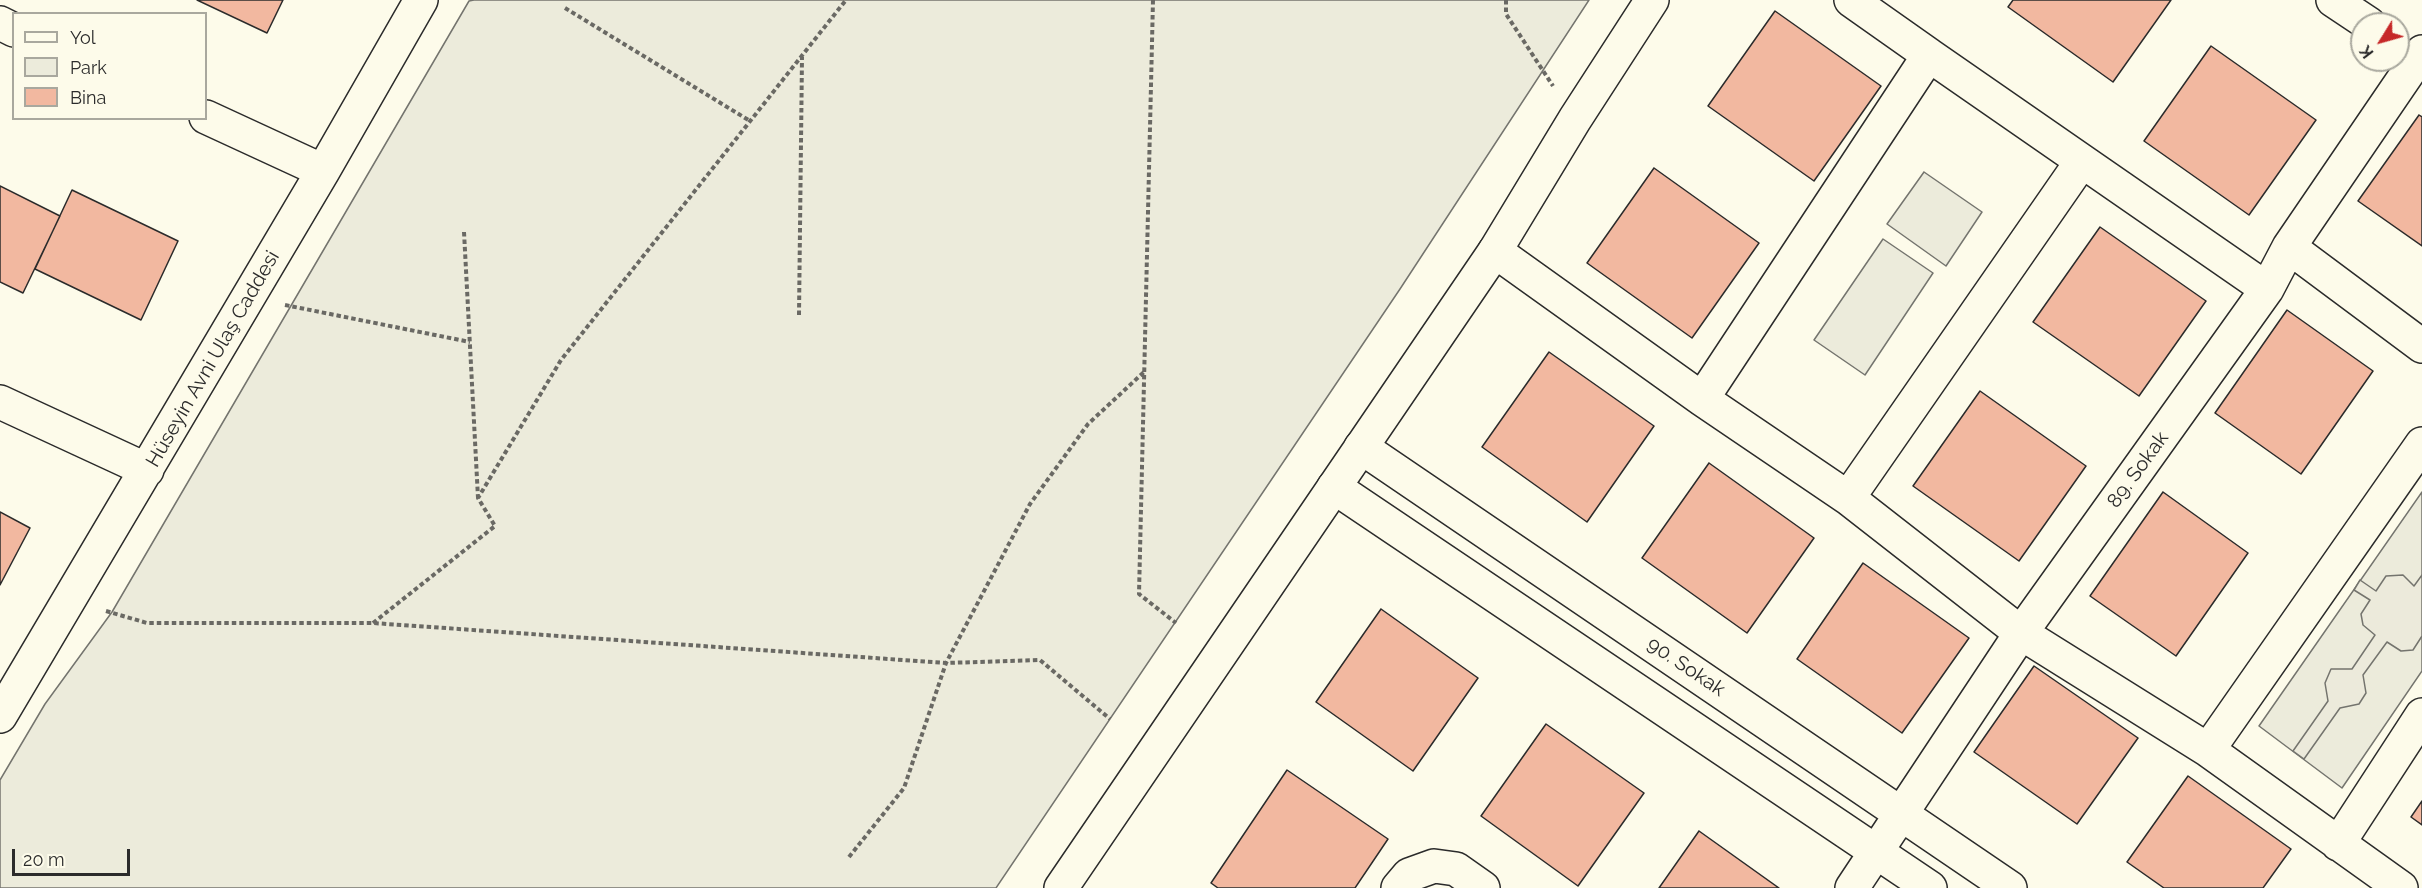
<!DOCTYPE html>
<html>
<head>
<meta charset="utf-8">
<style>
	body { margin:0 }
	#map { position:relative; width:2422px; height:888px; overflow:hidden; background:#fdfbea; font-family:Raleway,sans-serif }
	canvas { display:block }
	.legend { position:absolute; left:12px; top:12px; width:195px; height:108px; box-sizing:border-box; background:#fdfbea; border:2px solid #a9a89e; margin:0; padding:8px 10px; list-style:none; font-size:18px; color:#2b2b2b }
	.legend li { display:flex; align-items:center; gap:12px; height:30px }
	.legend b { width:30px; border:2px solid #a9a89e }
	.north { position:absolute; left:2350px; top:12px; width:60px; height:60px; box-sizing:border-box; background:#fdfbea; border:2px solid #a9a89e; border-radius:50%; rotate:233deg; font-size:16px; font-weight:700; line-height:24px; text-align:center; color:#2b2b2b }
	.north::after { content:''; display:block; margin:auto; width:21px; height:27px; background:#c62828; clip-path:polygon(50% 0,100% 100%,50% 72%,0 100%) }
	.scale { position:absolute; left:12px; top:849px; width:118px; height:27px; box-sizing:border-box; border:3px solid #2b2b2b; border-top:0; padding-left:8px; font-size:18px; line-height:21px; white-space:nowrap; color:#2b2b2b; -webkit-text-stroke:4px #fdfbea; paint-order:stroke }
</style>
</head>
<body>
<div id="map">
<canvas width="2422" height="888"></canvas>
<ul class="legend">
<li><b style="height:8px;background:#fdfbea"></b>Yol</li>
<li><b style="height:16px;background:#ecebdb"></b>Park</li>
<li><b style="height:16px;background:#f2b8a0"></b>Bina</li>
</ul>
<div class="north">K</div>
<div class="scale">20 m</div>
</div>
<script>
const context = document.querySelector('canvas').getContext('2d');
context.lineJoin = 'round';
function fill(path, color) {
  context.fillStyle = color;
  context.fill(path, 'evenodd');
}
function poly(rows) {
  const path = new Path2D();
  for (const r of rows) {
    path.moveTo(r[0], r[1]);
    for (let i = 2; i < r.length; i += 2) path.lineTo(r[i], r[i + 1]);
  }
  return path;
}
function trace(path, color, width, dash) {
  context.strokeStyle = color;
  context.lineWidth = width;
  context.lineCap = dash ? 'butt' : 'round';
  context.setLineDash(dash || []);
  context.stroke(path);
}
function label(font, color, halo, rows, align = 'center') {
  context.font = font + ' Raleway,sans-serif';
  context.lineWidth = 4.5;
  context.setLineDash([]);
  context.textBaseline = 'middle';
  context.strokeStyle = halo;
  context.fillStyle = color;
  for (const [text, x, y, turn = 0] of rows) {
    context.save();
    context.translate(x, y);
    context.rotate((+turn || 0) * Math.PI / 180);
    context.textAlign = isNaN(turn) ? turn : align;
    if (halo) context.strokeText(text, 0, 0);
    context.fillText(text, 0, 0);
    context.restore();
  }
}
const green = poly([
	[474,0,1589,0,1400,289,996,888,0,888,0,780,45,704,112,612,469,1,474,0],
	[1924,172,1982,212,1946,266,1887,224,1924,172],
	[1883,239,1933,273,1865,375,1814,340,1883,239],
	[2422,492,2422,671,2342,788,2259,726,2422,492]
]);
const parking = poly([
	[2403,575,2414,586,2422,575,2422,636,2413,650,2401,651,2387,642,2363,675,2366,693,2359,704,2340,708,2304,759,2293,751,2328,701,2325,683,2331,669,2352,669,2375,635,2363,625,2361,614,2370,600,2354,590,2360,580,2376,591,2386,576,2403,575]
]);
const building = poly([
	[197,0,283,0,267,33,197,0],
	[2013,0,2171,0,2113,82,2008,7,2013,0],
	[1775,11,1881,86,1814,181,1708,106,1775,11],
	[2211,46,2316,120,2249,215,2144,141,2211,46],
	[2419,115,2422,117,2422,246,2358,201,2419,115],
	[1654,168,1759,243,1692,338,1587,263,1654,168],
	[0,186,60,216,23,293,0,282,0,186],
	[72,190,178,241,141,320,35,269,72,190],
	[2100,227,2206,301,2139,396,2033,322,2100,227],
	[2287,310,2373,371,2301,474,2215,413,2287,310],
	[1549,352,1654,426,1587,522,1482,447,1549,352],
	[1980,391,2086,466,2019,561,1913,486,1980,391],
	[1709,463,1814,538,1747,633,1642,558,1709,463],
	[2163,492,2248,553,2176,656,2090,596,2163,492],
	[0,512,30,528,0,585,0,512],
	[1863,563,1969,638,1902,733,1797,659,1863,563],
	[1381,609,1478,678,1413,771,1316,702,1381,609],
	[2034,666,2138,738,2077,824,1974,752,2034,666],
	[1546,724,1644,793,1578,886,1481,816,1546,724],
	[1287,770,1388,839,1355,888,1218,888,1211,883,1287,770],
	[2188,776,2291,849,2263,888,2164,888,2127,862,2188,776],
	[2422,801,2422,825,2411,817,2422,801],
	[1699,831,1779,888,1659,888,1699,831]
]);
const path = poly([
	[1153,0,1139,594,1176,623],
	[1506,0,1506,14,1553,86],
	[565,8,750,121],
	[464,232,478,498],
	[285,305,470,342],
	[799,315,802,57],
	[106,611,147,623,373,623,946,663,1040,660,1110,719],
	[373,623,495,526,478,498,561,360,846,0],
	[849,857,904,788,946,663,1030,504,1088,424,1144,372]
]);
const minor = poly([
	[1851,0,1929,55],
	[2333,0,2369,24],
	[0,23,14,30],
	[206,117,323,171],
	[2082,161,2267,289],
	[2289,247,2422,346],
	[1495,251,1702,399,1848,498,2021,633,2208,750,2401,888],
	[1702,399,1929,55,2082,161,1848,498],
	[0,402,147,470],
	[1361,447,2010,888],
	[1334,487,1930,888],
	[0,716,323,171,421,0],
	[2208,750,2422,444],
	[2338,844,2422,715],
	[1398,888,1409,875,1434,866,1456,869,1483,888],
	[1852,888,2021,633,2267,289,2289,247,2422,52]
]);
const major = poly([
	[1061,888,1495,251,1575,119,1652,0]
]);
const streetNames = [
	["Hüseyin Avni Ulaş Caddesi",213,359,-60],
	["89. Sokak",2138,470,-54],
	["90. Sokak",1686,667,34]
];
fill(green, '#ecebdb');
trace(green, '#74746e', 1.5);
fill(parking, '#eceadb');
trace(parking, '#74746e', 1.5);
fill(building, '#f2b8a0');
trace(building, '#2b2b2b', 1.5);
trace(minor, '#2b2b2b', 36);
trace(major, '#2b2b2b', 36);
trace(path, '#6a6964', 4, [4.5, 3]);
trace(minor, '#fdfbea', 33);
trace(major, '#fdfbea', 33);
label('20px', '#2b2b2b', '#fdfbea', streetNames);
</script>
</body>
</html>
